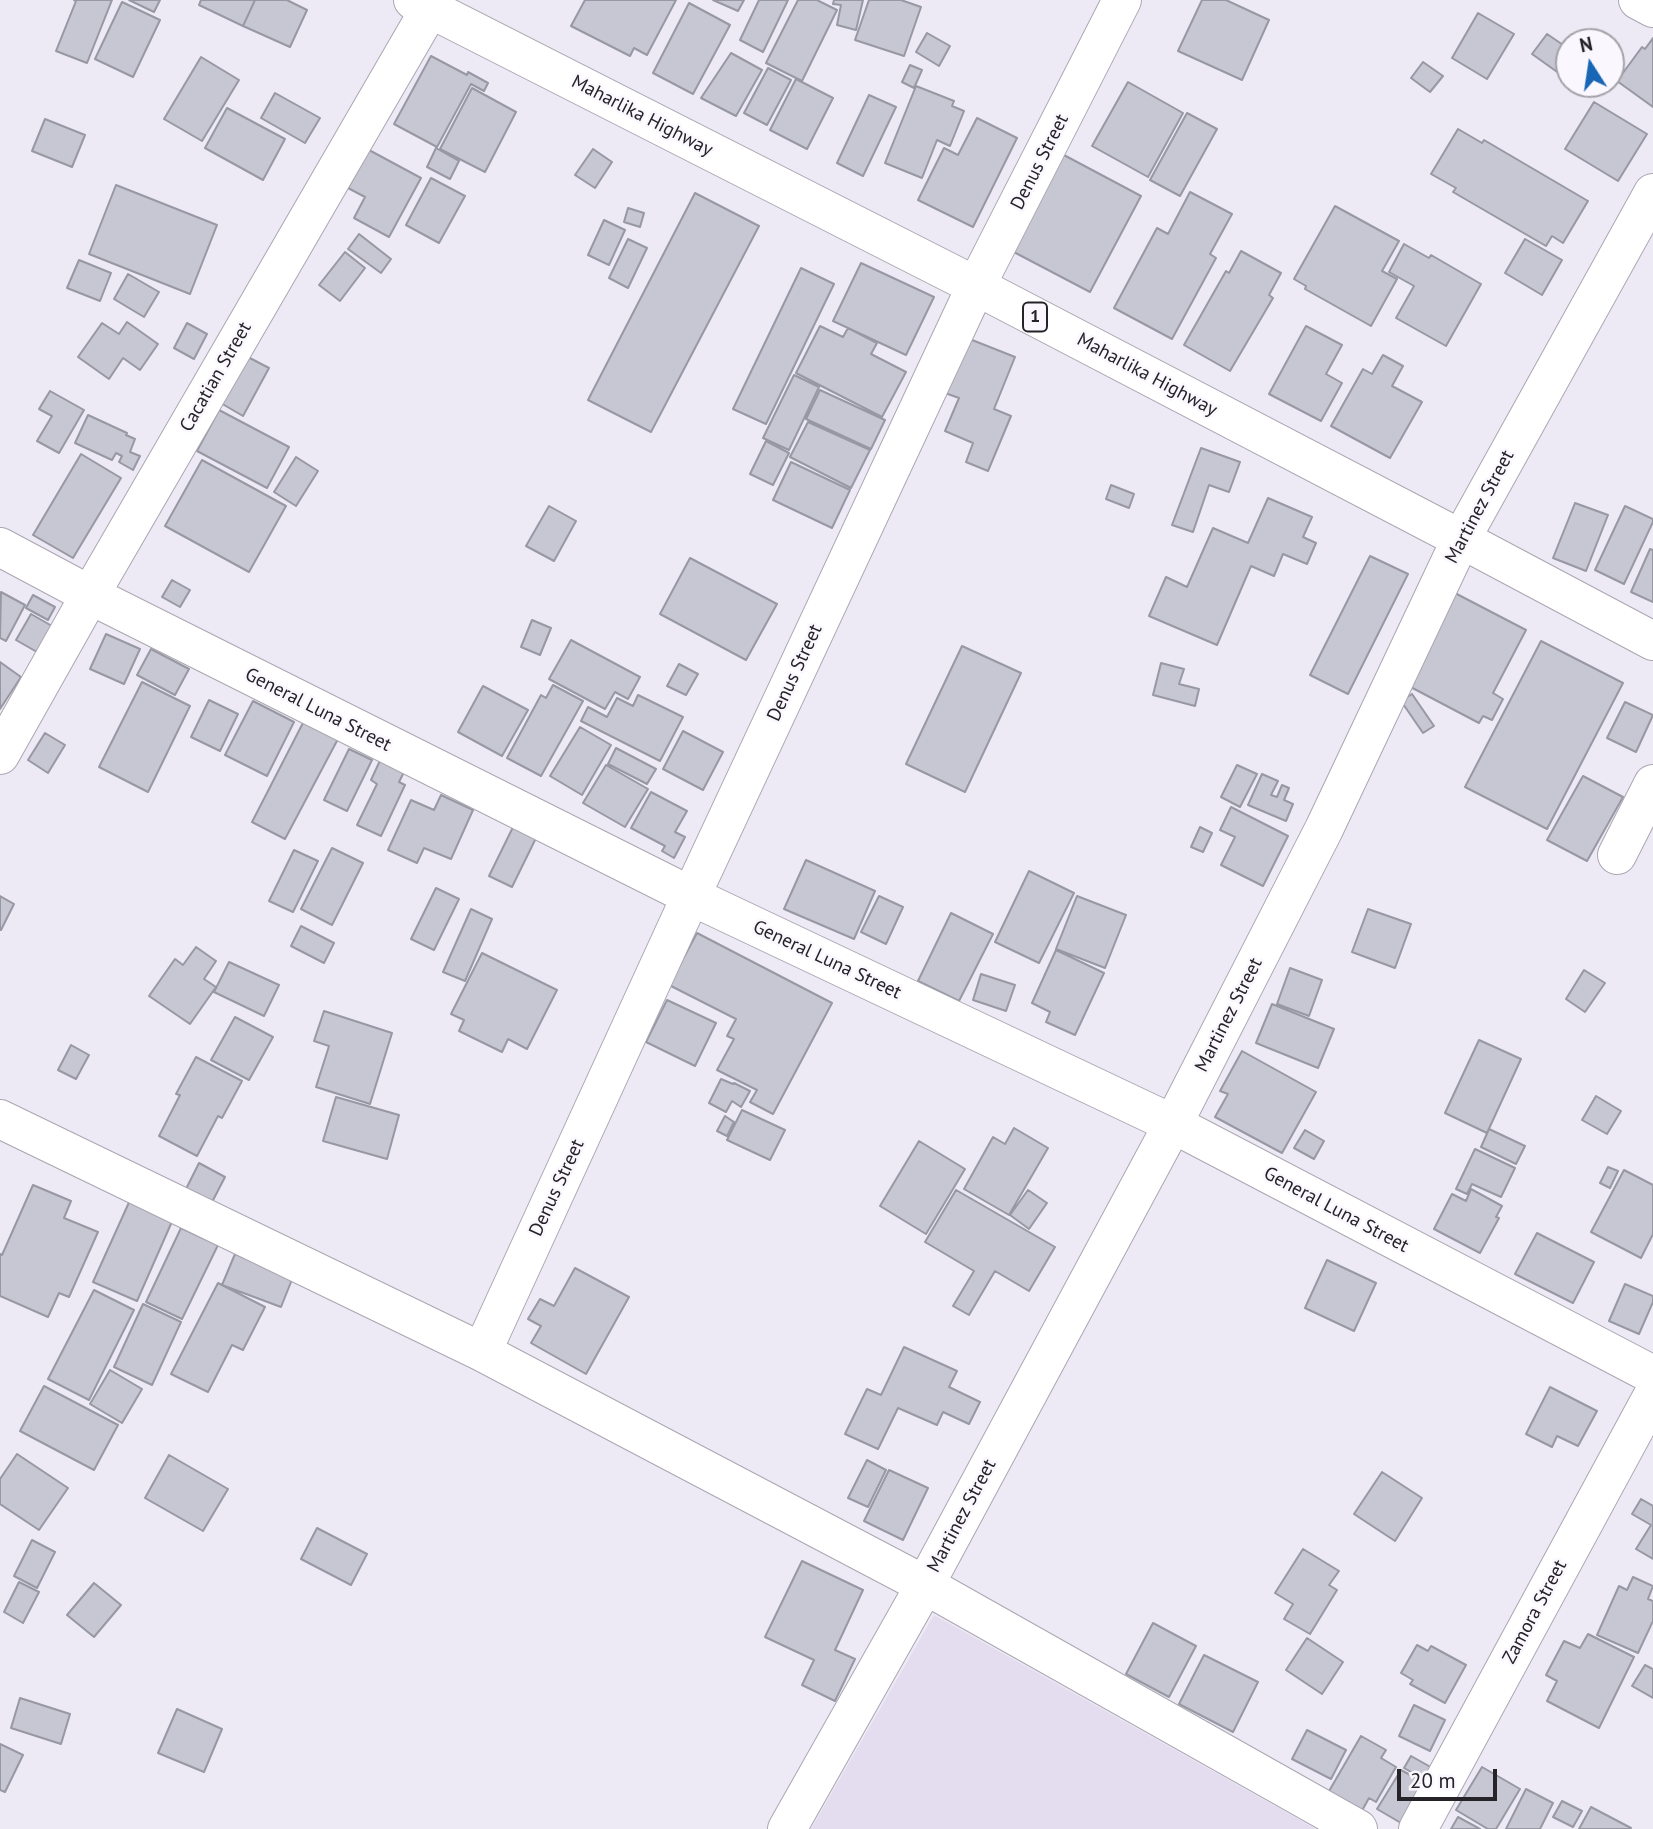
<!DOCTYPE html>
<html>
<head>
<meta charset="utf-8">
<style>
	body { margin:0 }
	#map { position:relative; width:1653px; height:1829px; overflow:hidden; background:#ede9f5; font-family:"PT Sans",sans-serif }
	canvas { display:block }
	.north { position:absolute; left:1555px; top:28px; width:70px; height:70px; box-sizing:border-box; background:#faf7fe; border:2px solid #a5a2a8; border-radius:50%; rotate:348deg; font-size:19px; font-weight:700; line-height:28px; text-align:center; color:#252328 }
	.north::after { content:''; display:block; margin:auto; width:24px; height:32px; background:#1966b6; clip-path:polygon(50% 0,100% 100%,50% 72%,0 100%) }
	.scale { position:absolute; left:1397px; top:1769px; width:100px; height:32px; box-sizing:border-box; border:4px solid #252328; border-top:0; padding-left:9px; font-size:21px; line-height:24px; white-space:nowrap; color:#252328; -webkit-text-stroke:5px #faf7fe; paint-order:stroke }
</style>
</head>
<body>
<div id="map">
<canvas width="1653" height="1829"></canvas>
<div class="north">N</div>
<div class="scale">20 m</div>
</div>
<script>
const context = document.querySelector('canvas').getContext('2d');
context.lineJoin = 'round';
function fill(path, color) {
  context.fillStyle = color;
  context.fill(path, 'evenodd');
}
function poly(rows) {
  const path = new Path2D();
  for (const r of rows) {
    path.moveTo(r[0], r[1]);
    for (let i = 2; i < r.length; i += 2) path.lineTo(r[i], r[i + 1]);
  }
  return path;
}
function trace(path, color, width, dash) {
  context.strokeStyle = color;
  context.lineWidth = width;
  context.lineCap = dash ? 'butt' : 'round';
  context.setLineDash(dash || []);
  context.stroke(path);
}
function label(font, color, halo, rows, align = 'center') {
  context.font = font + ' "PT Sans",sans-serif';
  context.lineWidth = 5;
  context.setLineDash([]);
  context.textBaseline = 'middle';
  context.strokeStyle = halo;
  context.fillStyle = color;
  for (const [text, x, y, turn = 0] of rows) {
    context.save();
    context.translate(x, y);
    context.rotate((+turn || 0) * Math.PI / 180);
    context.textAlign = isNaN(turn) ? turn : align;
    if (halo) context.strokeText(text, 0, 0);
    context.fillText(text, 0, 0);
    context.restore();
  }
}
const built = poly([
	[934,1615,1316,1829,811,1829]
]);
const building = poly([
	[74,0,112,0,87,63,56,51,76,1,74,0],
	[129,0,160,0,154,12,129,0],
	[201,0,255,0,243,26,199,5,201,0],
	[255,0,287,0,307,10,290,47,243,26,255,0],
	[585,0,676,0,647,55,634,48,630,56,571,26,585,0],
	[713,0,744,0,738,11,713,0],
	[759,0,788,0,763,52,740,40,759,0],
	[798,0,817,0,837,10,802,81,766,63,798,0],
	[834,0,863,0,856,30,837,25,841,5,833,4,834,0],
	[869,0,901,0,921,7,904,56,855,40,869,0],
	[1202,0,1226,0,1269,20,1242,80,1178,51,1202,0],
	[122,2,160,20,133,77,95,59,122,2],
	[689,3,730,25,693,94,653,73,689,3],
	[1478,13,1514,34,1487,79,1452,58,1478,13],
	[927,33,950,46,939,66,916,52,927,33],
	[1547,34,1569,49,1569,76,1567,79,1532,54,1547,34],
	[1653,38,1653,107,1617,81,1642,47,1645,49,1653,38],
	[731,53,762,70,736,116,701,98,731,53],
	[431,56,467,75,468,72,488,83,484,91,471,84,437,147,394,124,431,56],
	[201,57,239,80,202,141,164,119,201,57],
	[1423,62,1443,76,1430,92,1411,78,1423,62],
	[910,65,922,70,914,88,902,82,910,65],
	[768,68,791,80,767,125,744,113,768,68],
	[796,79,833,98,807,149,770,130,796,79],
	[1128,82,1183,113,1148,177,1092,146,1128,82],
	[916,86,954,101,952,106,964,111,950,146,937,140,922,178,885,163,916,86],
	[472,88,516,112,485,172,440,149,472,88],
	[275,93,320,118,305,143,261,118,275,93],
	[869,95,896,107,863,176,837,163,869,95],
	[1594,102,1647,134,1618,181,1565,149,1594,102],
	[227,108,285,139,263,180,205,148,227,108],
	[1187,113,1217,129,1180,196,1150,180,1187,113],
	[977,118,1017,138,973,227,918,200,944,148,958,155,977,118],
	[45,119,85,135,72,167,32,151,45,119],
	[1458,129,1482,143,1484,140,1588,201,1563,243,1552,236,1546,246,1453,192,1456,188,1431,174,1458,129],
	[436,148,459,161,450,179,427,167,436,148],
	[593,149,612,162,595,188,575,175,593,149],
	[369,150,421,178,389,237,354,218,365,197,348,188,369,150],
	[1062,154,1141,196,1090,292,1010,250,1062,154],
	[431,178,465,196,439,243,406,225,431,178],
	[116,185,217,225,190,294,89,254,116,185],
	[1190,192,1232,214,1210,254,1216,258,1172,339,1114,308,1157,228,1168,234,1190,192],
	[695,193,759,226,651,432,588,400,695,193],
	[1335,206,1399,241,1382,271,1397,279,1371,326,1305,289,1306,286,1294,279,1335,206],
	[628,208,644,213,640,227,624,222,628,208],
	[604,220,625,230,609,265,588,255,604,220],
	[359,234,391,259,381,273,348,249,359,234],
	[628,239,647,248,628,288,609,278,628,239],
	[1525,239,1562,260,1542,295,1505,273,1525,239],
	[1404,244,1429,258,1431,255,1481,284,1446,346,1396,318,1414,286,1389,272,1404,244],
	[1241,251,1281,273,1269,295,1273,298,1230,371,1184,345,1226,271,1229,273,1241,251],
	[345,252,365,268,340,301,319,285,345,252],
	[79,260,111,273,100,301,67,288,79,260],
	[861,263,934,297,906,355,833,321,861,263],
	[801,268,834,284,766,424,733,409,801,268],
	[128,274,159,292,144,317,114,299,128,274],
	[127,322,158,344,140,370,123,358,109,379,78,357,102,323,119,334,127,322],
	[187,323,207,334,194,359,174,348,187,323],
	[820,326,843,337,848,328,877,343,871,354,906,372,882,417,796,373,820,326],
	[1306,326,1342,345,1326,374,1342,383,1321,421,1269,394,1306,326],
	[967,338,1015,357,994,409,1011,416,988,471,966,462,973,443,945,431,959,398,945,393,967,338],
	[1383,355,1403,366,1392,386,1422,402,1390,458,1331,426,1363,369,1372,374,1383,355],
	[246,356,269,368,243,416,219,402,246,356],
	[794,375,819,387,789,450,763,438,794,375],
	[820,390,885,420,871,449,806,419,820,390],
	[50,391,84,410,59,453,37,441,52,416,39,409,50,391],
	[219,410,289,447,267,488,197,451,219,410],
	[88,415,127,433,126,435,135,439,130,452,140,456,133,470,119,462,122,456,116,453,112,460,75,443,88,415],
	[808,422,870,450,851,488,790,457,808,422],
	[766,441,789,453,773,485,750,474,766,441],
	[1201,448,1240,462,1229,492,1209,485,1193,532,1172,525,1201,448],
	[81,454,121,478,73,558,33,535,81,454],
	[296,457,318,471,296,506,274,492,296,457],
	[202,460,286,506,249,572,165,526,202,460],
	[791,462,850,490,832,528,773,500,791,462],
	[1111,485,1134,494,1129,508,1106,499,1111,485],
	[1268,498,1312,517,1303,537,1316,543,1307,564,1283,554,1274,576,1251,566,1217,645,1149,616,1166,577,1187,587,1213,528,1248,543,1268,498],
	[1575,503,1608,515,1586,571,1553,558,1575,503],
	[549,506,576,521,554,561,526,546,549,506],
	[1625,506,1653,519,1653,522,1624,584,1595,570,1625,506],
	[1650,549,1653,550,1653,602,1631,592,1650,549],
	[1370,556,1408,574,1348,694,1310,675,1370,556],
	[690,558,777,604,746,660,660,614,690,558],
	[172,580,190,590,180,607,162,597,172,580],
	[1451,591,1526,630,1493,693,1503,699,1492,720,1483,716,1479,723,1403,683,1451,591],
	[1,592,25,605,6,641,0,638,1,592],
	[33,595,55,607,48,620,26,608,33,595],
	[31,614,52,626,37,652,16,640,31,614],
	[532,620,551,628,540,655,521,647,532,620],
	[106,634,140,649,124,684,90,669,106,634],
	[571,640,640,677,628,699,615,692,605,709,549,679,571,640],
	[1541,641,1623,683,1547,829,1465,787,1541,641],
	[962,646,1021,673,965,792,906,764,962,646],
	[151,649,189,669,175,695,137,675,151,649],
	[0,662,21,677,0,709,0,662],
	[1161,663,1184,669,1179,684,1199,689,1195,706,1153,695,1161,663],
	[679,664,698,674,686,695,667,686,679,664],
	[142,682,190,706,148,792,99,767,142,682],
	[553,685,583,701,541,776,507,758,541,695,546,698,553,685],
	[483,686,528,710,502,756,458,732,483,686],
	[1412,694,1434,726,1423,733,1401,701,1412,694],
	[638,695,683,717,660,761,581,721,588,707,607,717,617,698,633,706,638,695],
	[209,700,238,714,220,751,191,737,209,700],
	[253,701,294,722,267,776,225,755,253,701],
	[1625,702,1653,715,1636,752,1607,738,1625,702],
	[305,719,339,737,285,839,252,822,305,719],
	[580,727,611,745,582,795,550,776,580,727],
	[683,731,723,752,703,790,663,769,683,731],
	[45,733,65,745,48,773,28,760,45,733],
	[616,748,656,769,647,784,608,764,616,748],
	[349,749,372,760,347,811,324,800,349,749],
	[384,752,408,764,399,782,405,785,381,836,357,825,377,784,371,780,384,752],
	[606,765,648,789,625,827,583,803,606,765],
	[1237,765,1257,774,1240,807,1221,797,1237,765],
	[1262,774,1278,781,1271,795,1277,797,1282,785,1289,788,1284,800,1293,804,1286,821,1248,805,1262,774],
	[1583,776,1623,797,1587,861,1547,840,1583,776],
	[651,792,687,811,675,832,685,837,674,858,662,851,665,846,631,828,651,792],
	[441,795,473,810,451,859,424,848,417,863,388,850,411,800,434,810,441,795],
	[1231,807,1288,836,1263,886,1221,865,1235,837,1220,830,1231,807],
	[514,825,537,836,512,887,489,876,514,825],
	[1200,827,1212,833,1203,852,1191,847,1200,827],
	[332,848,363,863,332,925,301,909,332,848],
	[294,850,318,861,293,912,269,901,294,850],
	[806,860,875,891,854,939,784,909,806,860],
	[1029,871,1074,893,1039,963,995,942,1029,871],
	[436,888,459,899,434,950,411,939,436,888],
	[0,896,14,904,1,930,0,930,0,896],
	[879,896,903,907,886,944,861,932,879,896],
	[1077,896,1126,915,1105,968,1056,949,1077,896],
	[471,909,492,919,465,981,443,972,471,909],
	[1368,909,1411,924,1395,968,1352,952,1368,909],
	[951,913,993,934,959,1001,918,981,951,913],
	[301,926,334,943,324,963,291,946,301,926],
	[697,933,832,1003,773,1114,750,1102,757,1090,717,1070,734,1039,727,1036,736,1019,669,985,697,933],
	[196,947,216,961,204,979,216,987,190,1024,149,996,175,959,183,965,196,947],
	[1056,950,1104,973,1075,1035,1046,1022,1050,1012,1032,1003,1056,950],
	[482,953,557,990,527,1049,508,1039,502,1052,459,1031,464,1020,451,1014,482,953],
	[229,962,279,985,264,1016,214,992,229,962],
	[1290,968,1322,980,1309,1016,1277,1004,1290,968],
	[1584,970,1605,983,1585,1012,1566,999,1584,970],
	[981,974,1015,985,1006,1011,973,1000,981,974],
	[667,1000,716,1023,695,1066,646,1042,667,1000],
	[1272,1004,1334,1029,1318,1068,1256,1043,1272,1004],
	[324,1011,392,1033,370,1104,316,1087,329,1046,314,1041,324,1011],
	[235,1017,273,1037,249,1080,211,1060,235,1017],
	[1479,1040,1521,1059,1487,1133,1445,1113,1479,1040],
	[71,1045,89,1055,76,1079,58,1070,71,1045],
	[1242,1051,1316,1092,1282,1153,1215,1117,1228,1094,1220,1091,1242,1051],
	[196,1057,242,1081,222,1118,218,1116,197,1156,159,1136,180,1095,176,1094,196,1057],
	[721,1079,733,1084,734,1083,750,1091,741,1107,732,1101,726,1112,709,1103,721,1079],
	[1596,1096,1621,1111,1607,1134,1582,1120,1596,1096],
	[336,1097,399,1115,387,1159,323,1141,336,1097],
	[742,1110,785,1130,770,1160,727,1140,742,1110],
	[725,1116,734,1122,727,1136,717,1131,725,1116],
	[1014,1128,1048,1148,1009,1215,964,1189,993,1137,1005,1144,1014,1128],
	[1489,1129,1525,1146,1516,1164,1481,1147,1489,1129],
	[1305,1130,1324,1141,1314,1159,1294,1148,1305,1130],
	[919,1141,965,1169,926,1234,880,1206,919,1141],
	[1475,1149,1515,1168,1501,1197,1472,1184,1467,1194,1456,1189,1475,1149],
	[199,1163,225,1177,210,1206,184,1193,199,1163],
	[1608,1167,1618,1171,1610,1188,1600,1183,1608,1167],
	[1624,1170,1653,1185,1653,1234,1641,1258,1591,1232,1624,1170],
	[33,1185,71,1201,64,1218,98,1232,69,1297,59,1293,48,1317,0,1296,0,1254,2,1255,33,1185],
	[1471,1189,1502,1206,1496,1217,1499,1218,1480,1253,1434,1229,1452,1194,1466,1201,1471,1189],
	[956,1190,1055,1247,1029,1291,995,1271,969,1315,953,1306,974,1271,925,1242,956,1190],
	[1028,1190,1047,1203,1029,1229,1010,1215,1028,1190],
	[131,1198,174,1217,137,1301,93,1282,131,1198],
	[181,1228,218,1245,182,1319,146,1302,181,1228],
	[1537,1233,1594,1262,1573,1303,1515,1274,1537,1233],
	[235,1254,293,1277,281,1307,222,1285,235,1254],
	[1327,1260,1376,1283,1354,1331,1305,1308,1327,1260],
	[575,1268,629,1297,586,1374,531,1343,541,1326,528,1319,540,1299,554,1306,575,1268],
	[218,1283,265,1307,243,1350,232,1345,208,1392,171,1374,218,1283],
	[1625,1284,1653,1296,1653,1302,1639,1334,1609,1321,1625,1284],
	[94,1290,134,1310,89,1400,48,1379,94,1290],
	[143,1304,181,1322,152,1385,114,1367,143,1304],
	[904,1347,957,1371,949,1387,980,1402,969,1424,943,1412,937,1425,898,1408,878,1449,845,1434,867,1389,881,1395,904,1347],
	[110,1370,142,1389,122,1423,90,1404,110,1370],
	[44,1386,118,1425,94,1470,20,1431,44,1386],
	[1550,1387,1597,1411,1578,1446,1557,1436,1552,1447,1526,1434,1550,1387],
	[17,1454,68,1488,39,1530,0,1504,0,1479,17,1454],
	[169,1455,228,1489,203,1531,145,1498,169,1455],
	[867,1460,886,1470,868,1507,848,1498,867,1460],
	[889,1470,928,1488,903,1540,864,1521,889,1470],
	[1382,1472,1422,1498,1395,1541,1354,1514,1382,1472],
	[1641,1499,1653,1506,1653,1559,1636,1549,1651,1525,1632,1514,1641,1499],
	[317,1528,367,1554,351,1585,301,1559,317,1528],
	[32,1540,55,1552,37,1588,14,1576,32,1540],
	[1303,1549,1339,1571,1329,1585,1337,1590,1310,1634,1284,1619,1293,1604,1275,1593,1303,1549],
	[802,1561,863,1590,835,1650,855,1659,835,1701,802,1685,814,1660,765,1637,802,1561],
	[1633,1577,1653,1586,1648,1599,1653,1601,1653,1621,1638,1653,1597,1635,1619,1586,1627,1590,1633,1577],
	[19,1582,39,1592,23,1623,4,1612,19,1582],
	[94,1583,121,1605,94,1637,67,1615,94,1583],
	[1153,1623,1196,1646,1169,1697,1126,1674,1153,1623],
	[1588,1634,1634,1657,1599,1728,1547,1701,1557,1681,1546,1675,1564,1641,1580,1648,1588,1634],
	[1307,1638,1343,1662,1322,1694,1286,1670,1307,1638],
	[1417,1645,1428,1651,1431,1646,1466,1665,1445,1703,1410,1684,1413,1680,1401,1673,1417,1645],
	[1204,1655,1258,1682,1233,1732,1179,1704,1204,1655],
	[1645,1665,1653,1669,1653,1698,1632,1686,1645,1665],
	[20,1698,70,1714,61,1744,11,1728,20,1698],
	[1414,1705,1445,1720,1430,1751,1399,1736,1414,1705],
	[177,1709,222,1729,204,1772,158,1753,177,1709],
	[1307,1730,1346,1750,1331,1779,1292,1759,1307,1730],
	[1361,1736,1386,1750,1381,1758,1396,1767,1376,1802,1369,1798,1359,1816,1325,1798,1361,1736],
	[0,1744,23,1755,5,1792,0,1790,0,1744],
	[1411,1756,1436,1770,1429,1782,1404,1768,1411,1756],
	[1482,1767,1520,1789,1496,1829,1488,1829,1456,1810,1482,1767],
	[1401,1770,1425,1783,1401,1823,1377,1809,1401,1770],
	[1526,1789,1553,1803,1540,1829,1506,1829,1526,1789],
	[1562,1801,1582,1811,1573,1827,1553,1817,1562,1801],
	[1591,1807,1631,1828,1630,1829,1579,1829,1591,1807],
	[1458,1817,1480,1829,1451,1829,1458,1817]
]);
const minor = poly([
	[1638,0,1653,8],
	[0,547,90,595,691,896,1173,1124,1653,1375],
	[0,755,90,595,435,0],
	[1617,855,1653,784],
	[0,1119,482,1352,925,1585,1358,1829],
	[482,1352,691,896,976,286,1122,0],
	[787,1829,925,1585,1173,1124,1324,829,1461,539,1653,193],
	[1418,1829,1653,1395]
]);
const highway = poly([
	[413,0,976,286,1461,539,1653,641]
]);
const shields = [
	[1035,317,24]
];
const shieldNames = [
	["1",1035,317]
];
const streetNames = [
	["Maharlika Highway",642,116,27],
	["Denus Street",1040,162,-63],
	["Maharlika Highway",1147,375,28],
	["Cacatian Street",216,377,-60],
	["Martinez Street",1480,507,-62],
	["Denus Street",795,673,-65],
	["General Luna Street",318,710,27],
	["General Luna Street",827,960,25],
	["Martinez Street",1229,1015,-63],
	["Denus Street",557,1188,-65],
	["General Luna Street",1336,1210,28],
	["Martinez Street",962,1516,-62],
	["Zamora Street",1535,1612,-62]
];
fill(built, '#e4ddf0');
fill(building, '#c6c7d2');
trace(building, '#9798a3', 2);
trace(minor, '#aba7b2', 40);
trace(highway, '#aba7b2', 40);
trace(minor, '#fff', 38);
trace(highway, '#fff', 38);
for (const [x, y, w] of shields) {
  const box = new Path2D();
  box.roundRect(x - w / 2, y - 14.5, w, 29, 5);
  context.fillStyle = '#faf7fe';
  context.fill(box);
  trace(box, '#252328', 2);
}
label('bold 18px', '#252328', null, shieldNames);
label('19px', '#252328', '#faf7fe', streetNames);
</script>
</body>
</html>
